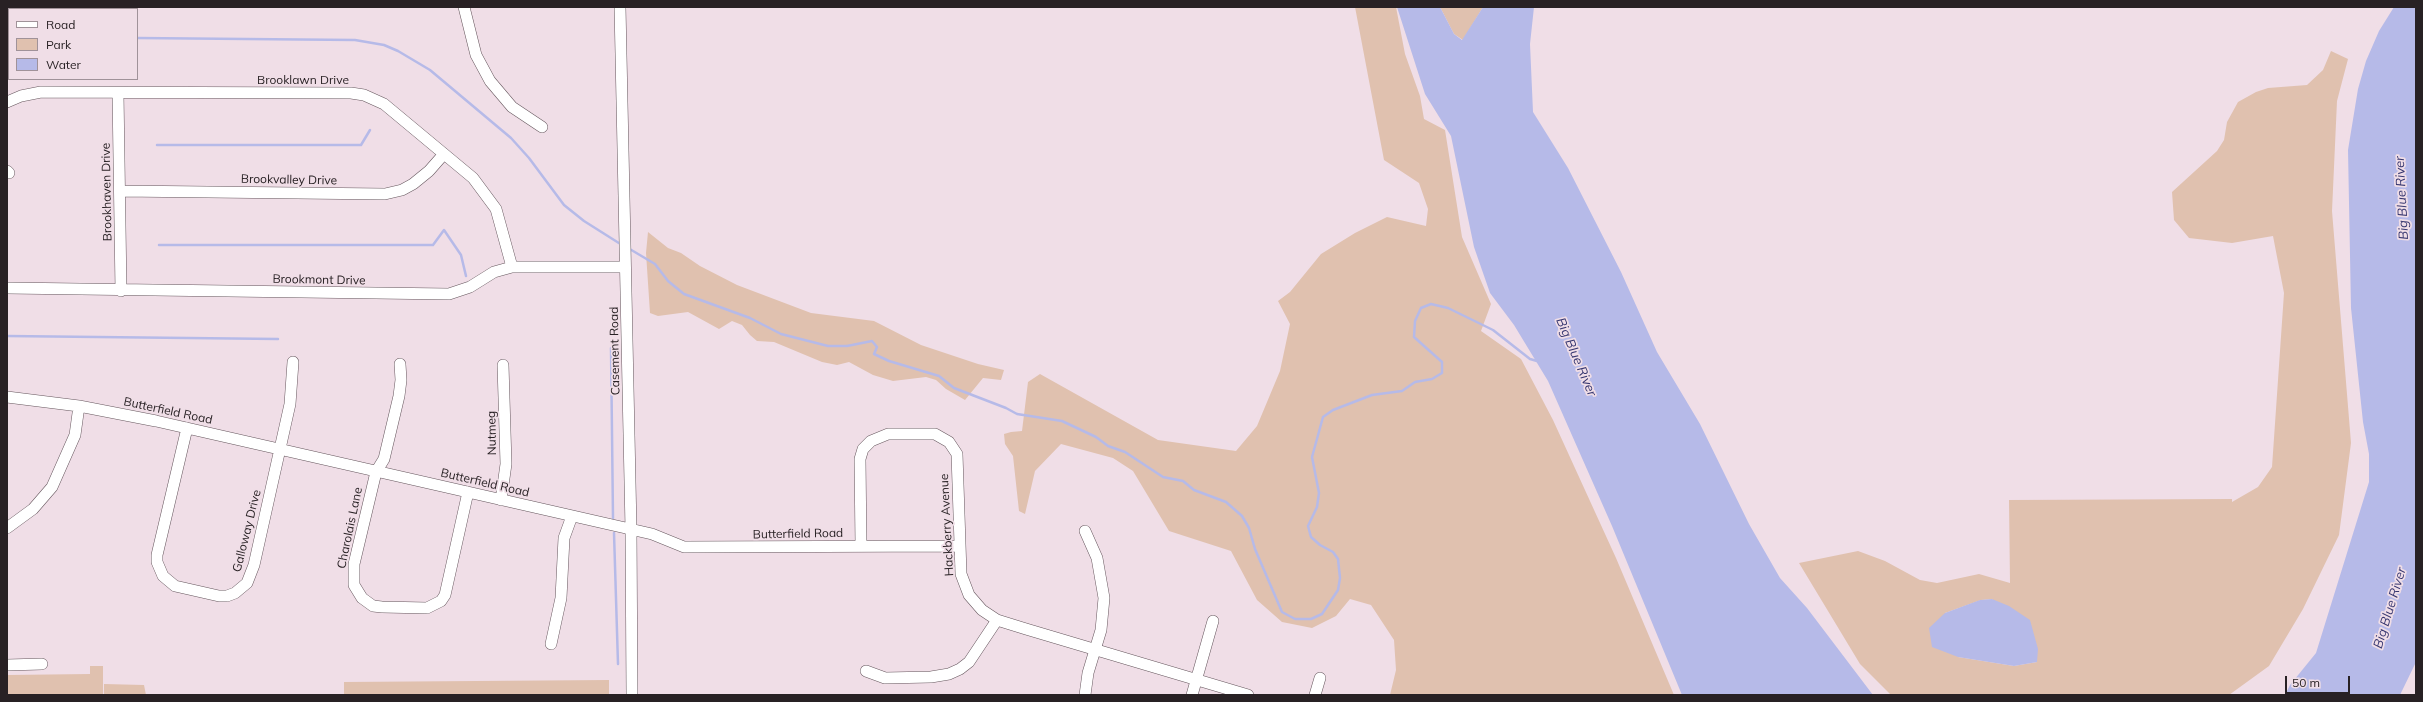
<!DOCTYPE html>
<html>
<head>
<meta charset="utf-8">
<style>
	body { margin:0 }
	#map { position:relative; width:2423px; height:702px; overflow:hidden; background:#f0dee7; font-family:Mulish,sans-serif }
	canvas { display:block }
	.frame { position:absolute; inset:0; border:8px solid #282124; pointer-events:none }
	.legend { position:absolute; left:8px; top:8px; width:130px; height:72px; box-sizing:border-box; background:#f0dee7; border:1px solid #a09299; margin:0; padding:5px 7px; list-style:none; font-size:12px; color:#282124 }
	.legend li { display:flex; align-items:center; gap:8px; height:20px }
	.legend b { width:20px; border:1px solid #a09299 }
	.scale { position:absolute; left:2285px; top:676px; width:65px; height:18px; box-sizing:border-box; border:2px solid #282124; border-top:0; padding-left:5px; font-size:12px; line-height:14px; white-space:nowrap; color:#282124; -webkit-text-stroke:3px #f0dee7; paint-order:stroke }
</style>
</head>
<body>
<div id="map">
<canvas width="2423" height="702"></canvas>
<div class="frame"></div>
<ul class="legend">
<li><b style="height:5px;background:#fff"></b>Road</li>
<li><b style="height:11px;background:#e0c1af"></b>Park</li>
<li><b style="height:11px;background:#b6bae8"></b>Water</li>
</ul>
<div class="scale">50 m</div>
</div>
<script>
const context = document.querySelector('canvas').getContext('2d');
context.lineJoin = 'round';
function fill(path, color) {
  context.fillStyle = color;
  context.fill(path, 'evenodd');
}
function poly(rows) {
  const path = new Path2D();
  for (const r of rows) {
    path.moveTo(r[0], r[1]);
    for (let i = 2; i < r.length; i += 2) path.lineTo(r[i], r[i + 1]);
  }
  return path;
}
function trace(path, color, width, dash) {
  context.strokeStyle = color;
  context.lineWidth = width;
  context.lineCap = dash ? 'butt' : 'round';
  context.setLineDash(dash || []);
  context.stroke(path);
}
function label(font, color, halo, rows, align = 'center') {
  context.font = font + ' Mulish,sans-serif';
  context.lineWidth = 3.5;
  context.setLineDash([]);
  context.textBaseline = 'middle';
  context.strokeStyle = halo;
  context.fillStyle = color;
  for (const [text, x, y, turn = 0] of rows) {
    context.save();
    context.translate(x, y);
    context.rotate((+turn || 0) * Math.PI / 180);
    context.textAlign = isNaN(turn) ? turn : align;
    if (halo) context.strokeText(text, 0, 0);
    context.fillText(text, 0, 0);
    context.restore();
  }
}
const green = poly([
	[1355,7,1396,7,1405,54,1420,96,1424,119,1445,130,1462,237,1491,304,1481,331,1521,359,1553,420,1616,558,1674,695,1390,695,1396,670,1394,640,1371,605,1350,599,1336,616,1312,628,1282,622,1257,600,1231,551,1169,531,1133,471,1113,458,1061,444,1035,471,1025,514,1019,511,1013,456,1005,444,1004,434,1011,432,1022,431,1028,382,1040,374,1158,440,1236,451,1257,426,1280,371,1290,324,1278,301,1290,292,1321,254,1355,233,1387,217,1426,226,1428,209,1419,183,1384,160],
	[1440,7,1483,7,1463,40,1454,34],
	[2331,51,2348,59,2337,101,2332,211,2351,443,2339,535,2303,609,2269,666,2229,695,1891,695,1860,664,1799,563,1858,551,1885,561,1920,580,1937,583,1979,574,2010,583,2009,500,2232,499,2232,502,2258,487,2272,467,2284,293,2273,236,2232,243,2189,238,2174,220,2172,192,2217,151,2224,140,2227,122,2238,102,2256,92,2268,88,2307,85,2323,70],
	[1992,599,2037,662,2014,666,1958,657,1945,613,1981,600],
	[648,232,668,248,681,253,700,266,737,285,811,313,874,321,921,345,978,364,1004,370,1001,380,983,378,965,400,946,389,936,380,926,377,893,381,873,375,849,362,837,365,822,362,774,342,757,341,750,335,742,325,732,321,719,329,688,312,658,316,650,313,646,253],
	[90,666,103,666,103,695,7,695,7,675,90,674],
	[609,680,609,695,344,695,344,682],
	[104,684,144,685,146,695,104,695]
]);
const water = poly([
	[23,7,29,9,9,9,9,63,7,64,7,8],
	[1397,7,1440,7,1454,34,1462,40,1483,7,1534,7,1530,44,1533,112,1568,168,1621,272,1657,352,1700,424,1749,524,1780,578,1807,608,1873,695,1682,695,1612,526,1548,381,1514,325,1490,293,1474,247,1451,136,1425,94],
	[2394,7,2416,7,2416,662,2400,695,2285,695,2290,685,2316,653,2369,482,2369,454,2363,422,2351,308,2348,150,2358,89,2366,61,2379,31],
	[1992,599,2009,606,2030,620,2038,649,2037,662,2014,666,1958,657,1932,647,1929,628,1945,613,1980,600]
]);
const stream = poly([
	[72,7,72,9],
	[137,38,355,40,384,45,398,51,430,70,511,138,529,158,564,205,584,221,622,245],
	[157,145,361,145,370,130],
	[159,245,433,245,444,230,461,255,466,276],
	[628,248,655,264,668,281,684,294,750,318,781,334,828,346,847,346,872,341,877,347,874,354,889,361,939,376,954,388,1006,408,1017,414,1062,421,1096,437,1108,446,1125,452,1163,477,1183,481,1194,490,1226,502,1242,516,1249,528,1255,549,1282,612,1295,619,1311,619,1322,614,1338,590,1340,578,1338,559,1333,552,1320,545,1311,537,1308,526,1317,507,1319,493,1312,457,1323,417,1333,410,1372,395,1402,391,1415,382,1432,379,1442,373,1442,362,1414,337,1415,321,1421,308,1431,304,1448,308,1493,330,1530,359,1537,361],
	[7,336,278,339],
	[611,348,613,518],
	[614,533,618,664]
]);
const minor = poly([
	[464,7,476,55,490,81,512,107,542,127],
	[620,7,631,529,632,695],
	[118,93,121,291],
	[7,102,21,96,41,92,351,93,364,95,384,104,473,178,496,209,512,267],
	[7,171,9,173],
	[120,191,385,194,402,190,413,184,429,171,443,155],
	[7,288,449,294,470,287,494,272,512,267,625,267],
	[400,364,401,380,399,396,384,459,376,472,354,564,354,585,362,598,373,606,382,607,427,608,441,601,445,595,468,492],
	[7,397,79,406,156,421,652,534,684,547,960,546],
	[187,428,157,555,157,562,163,576,175,586,219,596,227,596,235,593,247,583,254,565,290,404,293,362],
	[501,500,506,464,503,365],
	[7,528,33,509,52,487,75,435,79,406],
	[1085,531,1097,558,1104,598,1101,630,1088,673,1085,695],
	[861,546,860,459,863,449,871,441,888,434,935,434,949,442,957,454,961,574,969,595,982,610,997,620,1026,629,1248,695],
	[551,644,561,598,564,538,572,516],
	[7,665,42,664],
	[866,671,885,678,931,677,949,674,960,669,969,662,997,620],
	[1192,695,1213,621],
	[1315,695,1320,678]
]);
const streetNames = [
	["Brooklawn Drive",303,80],
	["Brookvalley Drive",289,180,1],
	["Brookhaven Drive",107,192,-91],
	["Brookmont Drive",319,280,1],
	["Casement Road",615,351,-91],
	["Butterfield Road",168,411,12],
	["Nutmeg",492,433,-91],
	["Butterfield Road",485,483,13],
	["Hackberry Avenue",947,525,-93],
	["Charolais Lane",350,528,-78],
	["Galloway Drive",247,531,-76],
	["Butterfield Road",798,534,-1]
];
const waterNames = [
	["Big Blue River",2402,198,-93],
	["Big Blue River",1576,357,67],
	["Big Blue River",2390,608,-73]
];
fill(green, '#e0c1af');
fill(water, '#b6bae8');
trace(stream, '#b6bae8', 2.5);
trace(minor, '#66575e', 12);
trace(minor, '#fff', 11);
label('12px', '#282124', '#f0dee7', streetNames);
label('italic 13px', '#373770', '#f0dee7', waterNames);
</script>
</body>
</html>
